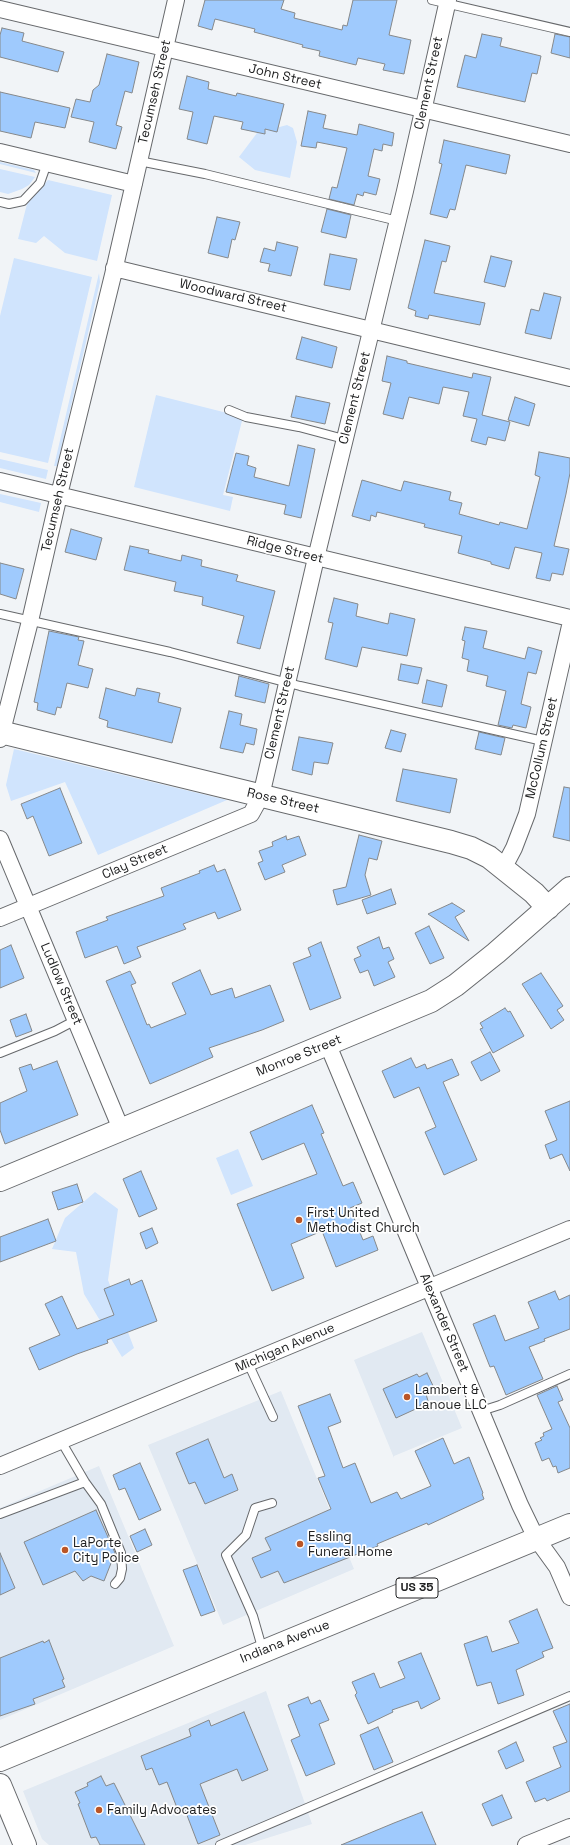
<!DOCTYPE html>
<html>
<head>
<meta charset="utf-8">
<style>
	body { margin:0 }
	canvas { display:block; background:#f1f4f7 }
</style>
</head>
<body>
<canvas width="570" height="1845"></canvas>
<script>
const context = document.querySelector('canvas').getContext('2d');
context.lineJoin = 'round';
function fill(path, color) {
  context.fillStyle = color;
  context.fill(path, 'evenodd');
}
function poly(rows) {
  const path = new Path2D();
  for (const r of rows) {
    path.moveTo(r[0], r[1]);
    for (let i = 2; i < r.length; i += 2) path.lineTo(r[i], r[i + 1]);
  }
  return path;
}
function trace(path, color, width, dash) {
  context.strokeStyle = color;
  context.lineWidth = width;
  context.lineCap = dash ? 'butt' : 'round';
  context.setLineDash(dash || []);
  context.stroke(path);
}
function label(font, color, halo, rows, align = 'center') {
  context.font = font + ' "Space Grotesk",sans-serif';
  context.lineWidth = 3.5;
  context.setLineDash([]);
  context.textBaseline = 'middle';
  context.strokeStyle = halo;
  context.fillStyle = color;
  for (const [text, x, y, turn = 0] of rows) {
    context.save();
    context.translate(x, y);
    context.rotate((+turn || 0) * Math.PI / 180);
    context.textAlign = isNaN(turn) ? turn : align;
    if (halo) context.strokeText(text, 0, 0);
    context.fillText(text, 0, 0);
    context.restore();
  }
}
const built = poly([
	[422,1332,462,1428,394,1456,394,1458,354,1360],
	[281,1391,354,1569,223,1625,148,1445],
	[99,1466,174,1646,0,1720,0,1508],
	[266,1691,312,1824,245,1845,49,1845,42,1839,23,1791]
]);
const green = poly([
	[287,125,293,128,297,142,290,178,255,170,239,157,257,133],
	[0,162,34,170,36,173,0,164],
	[0,169,35,177,29,185,22,189,8,194,0,192],
	[48,180,112,195,97,261,65,253,44,236,36,243,18,239,27,204],
	[14,258,92,277,48,463,0,452,0,316],
	[99,273,100,282,57,466,54,466],
	[156,395,243,417,223,495,233,497,230,511,134,487],
	[0,459,48,470,46,479,0,468],
	[0,494,41,503,39,512,0,502],
	[14,749,227,800,98,855,65,782,11,801,6,785],
	[238,1149,253,1186,231,1195,216,1158],
	[95,1192,118,1209,108,1280,134,1348,122,1357,84,1294,76,1252,52,1249,65,1218]
]);
const building = poly([
	[205,0,284,0,281,9,295,13,294,18,342,30,343,25,347,26,353,0,397,0,389,35,411,40,404,74,383,70,385,64,358,58,356,65,319,56,320,51,302,47,303,45,254,32,255,29,215,19,212,30,198,26,205,0],
	[2,28,24,33,22,41,64,52,58,72,0,57,0,35,2,28],
	[482,34,502,38,500,46,541,56,537,74,532,73,525,102,457,87,465,55,476,58,482,34],
	[555,34,570,37,570,58,551,53,555,34],
	[107,54,139,62,132,93,125,91,116,125,122,127,116,149,89,142,94,122,71,117,76,99,90,102,93,90,99,85,107,54],
	[187,76,209,82,208,89,236,96,237,93,284,104,277,132,265,129,265,134,241,129,243,122,214,116,207,144,187,139,193,112,179,109,187,76],
	[0,92,70,108,65,128,35,122,31,138,0,131,0,92],
	[308,111,326,115,323,128,357,135,359,124,394,133,392,146,383,144,382,151,374,149,368,176,380,179,376,195,364,192,363,196,357,194,354,205,329,199,332,187,337,188,347,148,317,142,316,148,301,146,308,111],
	[444,140,510,155,506,174,466,165,455,210,450,209,447,218,430,214,442,164,439,163,444,140],
	[327,209,351,215,346,238,321,232,327,209],
	[217,217,240,222,235,240,232,239,228,258,208,253,217,217],
	[425,240,450,246,446,262,442,261,434,293,485,303,480,325,429,315,428,319,415,316,416,311,408,308,425,240],
	[277,242,298,247,291,276,268,271,270,264,260,262,264,248,275,251,277,242],
	[330,254,357,259,350,290,324,285,330,254],
	[491,256,512,261,505,287,484,282,491,256],
	[544,293,561,297,551,339,525,333,531,309,539,311,544,293],
	[302,337,337,347,332,368,296,359,302,337],
	[387,356,407,361,407,363,472,378,473,373,491,377,482,415,510,422,505,441,488,437,486,445,471,441,477,419,463,416,469,392,443,387,439,404,409,397,403,419,383,414,391,383,382,381,387,356],
	[296,396,330,403,325,424,291,417,296,396],
	[515,397,535,404,529,426,508,420,515,397],
	[298,445,315,449,301,518,284,514,286,505,226,492,236,453,249,456,247,465,256,468,254,477,289,486,298,445],
	[539,452,570,458,570,473,566,494,554,546,569,549,563,575,552,573,550,581,536,578,542,553,515,547,509,569,491,564,491,562,458,553,462,536,424,527,425,524,377,512,376,517,371,515,370,521,352,516,362,480,401,491,404,481,451,492,449,500,462,503,459,514,499,525,500,522,527,529,540,477,535,475,539,452],
	[71,529,102,538,96,560,65,552,71,529],
	[130,546,149,550,148,553,181,561,182,555,202,560,201,566,238,575,236,581,275,591,260,649,237,643,244,616,202,605,203,597,174,591,176,582,124,570,130,546],
	[0,563,24,569,16,599,0,594,0,563],
	[334,598,358,604,356,616,388,624,390,613,415,619,407,656,362,647,357,667,325,659,333,623,328,622,334,598],
	[465,627,487,631,483,648,525,659,528,647,542,651,536,674,528,672,521,704,531,707,526,728,513,725,512,728,498,725,506,691,486,686,488,676,467,671,469,660,462,658,465,641,462,640,465,627],
	[49,631,79,637,78,640,84,641,78,665,93,669,88,688,67,683,61,708,57,707,55,715,37,710,38,703,34,702,49,631],
	[401,664,422,668,418,684,398,680,401,664],
	[239,676,269,684,265,703,235,696,239,676],
	[427,680,447,685,442,707,422,703,427,680],
	[106,688,135,696,137,688,160,693,158,702,181,708,172,743,107,727,108,721,99,718,106,688],
	[229,711,242,714,240,725,257,729,254,745,246,743,243,753,220,748,229,711],
	[391,730,406,734,401,752,385,748,391,730],
	[479,732,505,738,501,755,475,749,479,732],
	[299,737,333,743,328,764,314,762,312,775,292,770,299,737],
	[403,769,457,779,450,813,396,801,403,769],
	[564,787,570,788,570,841,553,837,564,787],
	[60,788,82,843,49,856,33,816,27,819,21,804,60,788],
	[359,835,382,841,377,860,369,858,365,875,371,895,337,905,333,890,346,887,359,835],
	[286,836,287,840,299,836,306,855,282,865,285,872,265,880,258,863,263,861,259,851,273,846,272,842,286,836],
	[214,865,217,872,225,869,241,910,218,919,215,912,183,924,186,929,137,947,141,957,124,964,117,946,85,958,76,932,108,920,106,917,164,896,161,888,200,873,199,871,214,865],
	[391,889,396,904,367,914,362,900,391,889],
	[452,903,465,911,455,917,469,941,428,914,452,903],
	[429,926,444,958,430,964,415,933,429,926],
	[379,937,383,949,389,947,394,959,388,962,395,977,374,986,368,970,360,973,354,959,361,956,357,947,379,937],
	[321,942,341,998,310,1010,293,963,311,956,308,948,321,942],
	[11,945,24,978,0,988,0,950,11,945],
	[200,970,211,995,232,988,235,998,270,985,284,1021,262,1030,209,1048,213,1057,150,1084,106,981,130,971,136,983,131,985,147,1025,149,1024,151,1028,186,1014,172,983,200,970],
	[541,973,563,1006,557,1010,564,1020,551,1029,522,984,541,973],
	[505,1008,508,1012,510,1011,524,1036,493,1053,480,1029,483,1028,480,1023,505,1008],
	[26,1014,32,1031,16,1037,10,1020,26,1014],
	[490,1052,500,1071,481,1081,471,1062,490,1052],
	[411,1058,416,1068,425,1064,427,1069,452,1059,459,1075,443,1082,477,1160,444,1175,425,1132,436,1127,419,1087,394,1098,382,1071,411,1058],
	[57,1061,78,1115,5,1144,0,1130,0,1103,27,1091,19,1068,31,1064,33,1070,57,1061],
	[570,1101,570,1171,562,1154,550,1159,545,1145,557,1140,545,1111,570,1101],
	[312,1105,324,1133,321,1134,343,1186,353,1182,362,1203,350,1208,363,1240,373,1236,378,1250,336,1267,322,1231,291,1244,304,1278,272,1291,237,1204,317,1174,304,1143,262,1160,250,1132,312,1105],
	[141,1171,157,1209,139,1217,123,1179,141,1171],
	[77,1184,83,1202,58,1210,52,1192,77,1184],
	[48,1219,56,1241,0,1262,0,1237,48,1219],
	[152,1228,158,1243,146,1249,140,1233,152,1228],
	[129,1279,131,1285,142,1280,157,1321,107,1340,108,1343,77,1354,39,1370,29,1348,60,1335,45,1304,62,1296,77,1329,114,1315,104,1289,129,1279],
	[555,1291,559,1300,570,1295,570,1329,544,1339,545,1341,529,1347,543,1379,506,1395,494,1366,490,1367,473,1324,495,1315,505,1341,539,1328,528,1302,555,1291],
	[427,1373,435,1390,426,1394,428,1401,420,1405,420,1407,396,1418,383,1389,417,1374,419,1377,427,1373],
	[557,1386,563,1400,558,1402,570,1428,570,1468,558,1473,556,1466,553,1467,549,1458,542,1461,535,1443,542,1440,540,1438,544,1436,543,1433,552,1429,537,1395,557,1386],
	[330,1394,341,1422,328,1427,343,1468,355,1463,371,1503,397,1492,401,1499,431,1486,415,1451,443,1438,454,1464,469,1457,483,1493,482,1494,484,1499,428,1525,427,1523,377,1544,378,1546,284,1583,278,1571,261,1578,252,1558,271,1550,265,1538,331,1509,318,1478,325,1476,298,1406,330,1394],
	[208,1439,224,1478,232,1474,238,1490,205,1504,195,1482,189,1484,176,1453,208,1439],
	[140,1463,161,1510,139,1520,125,1488,119,1490,113,1475,140,1463],
	[96,1510,115,1553,104,1581,91,1576,83,1581,75,1571,43,1585,24,1542,96,1510],
	[145,1529,152,1545,137,1552,130,1536,145,1529],
	[0,1553,15,1588,0,1595,0,1553],
	[197,1565,215,1611,201,1616,183,1570,197,1565],
	[537,1609,553,1648,542,1652,544,1657,516,1670,524,1695,498,1704,491,1682,477,1686,464,1644,487,1636,492,1652,519,1643,509,1621,537,1609],
	[49,1640,64,1679,62,1680,65,1687,33,1699,35,1704,0,1716,0,1658,43,1641,44,1643,49,1640],
	[421,1653,440,1699,421,1709,418,1701,392,1710,393,1712,368,1724,355,1695,357,1693,352,1682,374,1673,380,1688,405,1678,398,1662,421,1653],
	[308,1697,311,1704,320,1700,329,1720,319,1724,335,1764,306,1776,291,1740,300,1736,288,1705,308,1697],
	[570,1704,570,1791,547,1801,545,1798,535,1802,526,1782,561,1767,553,1747,567,1742,553,1711,570,1704],
	[244,1712,268,1770,242,1781,237,1769,200,1784,220,1835,198,1844,185,1810,179,1813,167,1782,159,1785,152,1768,146,1770,141,1756,191,1736,189,1729,209,1720,211,1726,244,1712],
	[378,1727,393,1762,374,1770,360,1735,378,1727],
	[516,1742,524,1761,506,1769,498,1751,516,1742],
	[101,1776,106,1786,114,1783,145,1845,100,1845,96,1837,91,1838,78,1804,80,1803,75,1792,88,1786,87,1783,101,1776],
	[502,1795,512,1818,492,1826,482,1804,502,1795],
	[422,1812,436,1845,341,1845,394,1823,422,1812]
]);
const lane = poly([
	[432,0,570,32],
	[139,161,205,174,398,221],
	[0,202,9,204,23,201,40,183,47,163],
	[229,410,246,417,299,427,344,439],
	[0,614,170,652,300,686,543,741],
	[0,1053,55,1031,76,1020],
	[248,1363,273,1417],
	[481,1411,500,1405,570,1374],
	[61,1441,85,1482,101,1504,121,1553,122,1569,120,1578,115,1584],
	[0,1514,85,1482],
	[263,1651,253,1616,226,1555,246,1535,255,1508,272,1503],
	[220,1845,570,1696]
]);
const street = poly([
	[0,9,570,144],
	[0,152,134,184],
	[114,268,570,378],
	[0,481,570,618],
	[0,739,30,621,59,495,113,275,176,0],
	[0,839,121,1129],
	[504,867,514,848,527,814,570,626],
	[0,918,251,814,261,796,316,558,405,191,448,0],
	[328,1045,520,1505,536,1538,557,1567,570,1597],
	[0,1466,570,1229],
	[526,1845,570,1827]
]);
const secondary = poly([
	[0,732,451,842,471,848,489,857,534,893,548,908],
	[0,1180,431,1001,456,985,496,953,570,888],
	[0,1785,25,1845]
]);
const primary = poly([
	[0,1760,570,1525]
]);
const markers = [
	[299,1220,4,"#ba5526"],
	[407,1397,4,"#ba5526"],
	[300,1544,4,"#ba5526"],
	[65,1550,4,"#ba5526"],
	[99,1810,4,"#ba5526"]
];
const shields = [
	[417,1588,42]
];
const shieldNames = [
	["US 35",417,1588]
];
const streetNames = [
	["John Street",285,77,13],
	["Clement Street",429,83,-78],
	["Tecumseh Street",155,92,-77],
	["Woodward Street",233,296,13],
	["Clement Street",355,398,-76],
	["Tecumseh Street",58,500,-77],
	["Ridge Street",285,550,14],
	["Clement Street",280,713,-77],
	["McCollum Street",542,748,-77],
	["Rose Street",283,801,13],
	["Clay Street",135,862,-23],
	["Ludlow Street",61,984,67],
	["Monroe Street",299,1056,-22],
	["Alexander Street",444,1323,67],
	["Michigan Avenue",285,1348,-23],
	["Indiana Avenue",285,1642,-22]
];
const poiNames = [
	["First United",307,1213],
	["Methodist Church",307,1228],
	["Lambert &",415,1390],
	["Lanoue LLC",415,1405],
	["Essling",308,1537],
	["Funeral Home",308,1552],
	["LaPorte",73,1543],
	["City Police",73,1558],
	["Family Advocates",107,1810]
];
fill(built, '#e1e9f2');
fill(green, '#d0e4fd');
fill(building, '#9fcafd');
trace(building, '#86898b', 1);
trace(lane, '#67696c', 10);
trace(street, '#67696c', 18);
trace(secondary, '#67696c', 24);
trace(primary, '#67696c', 24);
trace(lane, '#fff', 8);
trace(street, '#fff', 16);
trace(secondary, '#fff', 22);
trace(primary, '#fff', 22);
for (const [x, y, r, color] of markers) {
  const dot = new Path2D();
  dot.arc(x, y, r, 0, 2 * Math.PI);
  context.fillStyle = color;
  context.fill(dot);
  trace(dot, '#fff', 1.5);
}
for (const [x, y, w] of shields) {
  const box = new Path2D();
  box.roundRect(x - w / 2, y - 10, w, 20, 3);
  context.fillStyle = '#fff';
  context.fill(box);
  trace(box, '#202122', 1);
}
label('bold 12px', '#202122', null, shieldNames);
label('13px', '#202122', '#fff', streetNames);
label('13px', '#202122', '#fff', poiNames, 'left');
</script>
</body>
</html>
